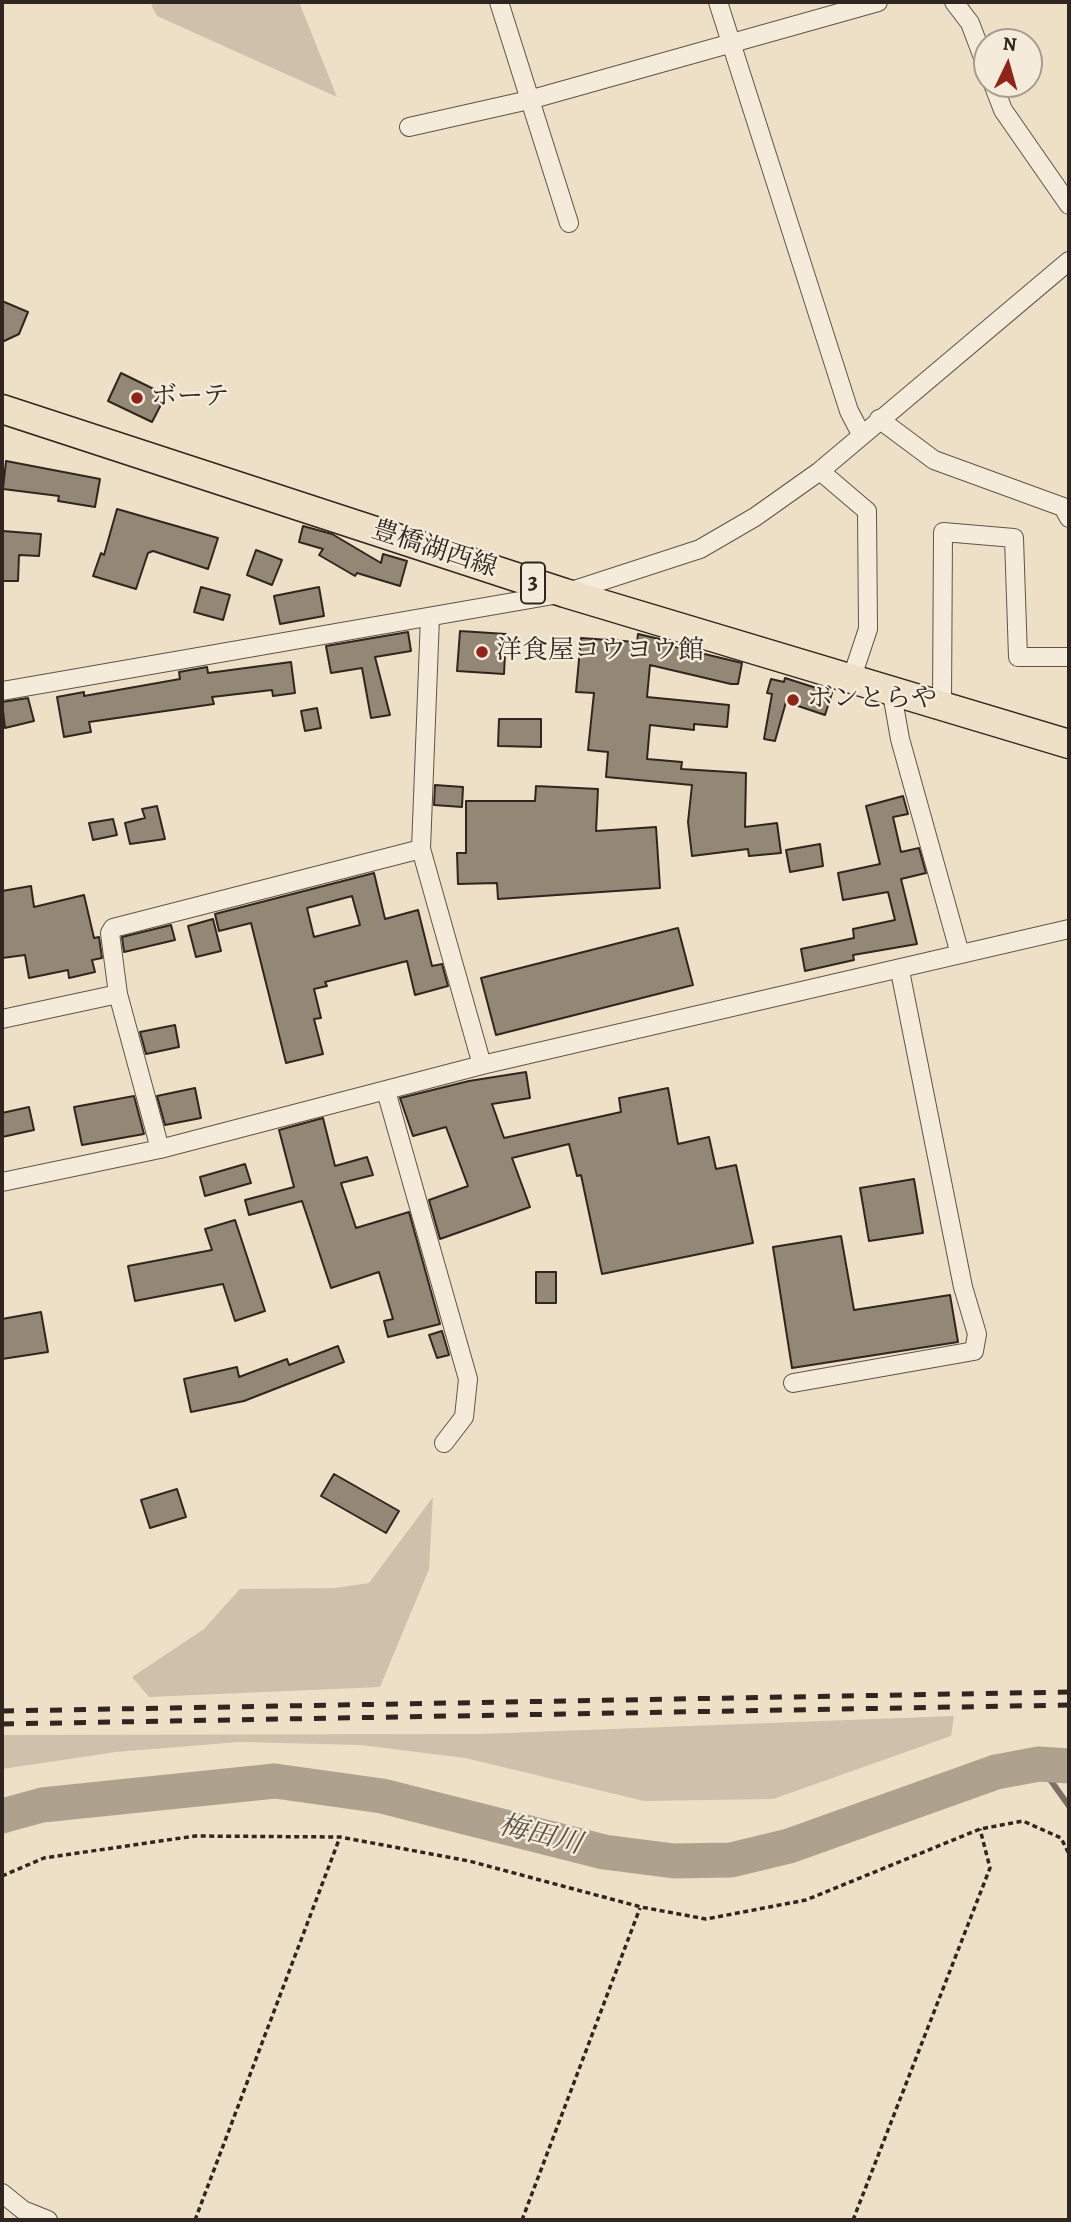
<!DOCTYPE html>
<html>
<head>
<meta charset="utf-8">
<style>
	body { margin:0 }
	#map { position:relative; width:1071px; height:2222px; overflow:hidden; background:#eee0c7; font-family:Alegreya,serif }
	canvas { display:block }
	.frame { position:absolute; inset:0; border:4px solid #31261f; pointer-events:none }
	.north { position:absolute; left:973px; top:28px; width:70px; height:70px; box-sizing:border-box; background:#f4ebdb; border:2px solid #a69c90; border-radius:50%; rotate:5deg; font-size:19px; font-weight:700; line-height:28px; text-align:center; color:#31261f }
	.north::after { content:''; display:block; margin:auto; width:24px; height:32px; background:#8f2418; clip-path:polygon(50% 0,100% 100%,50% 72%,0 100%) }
</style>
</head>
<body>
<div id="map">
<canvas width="1071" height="2222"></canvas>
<div class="frame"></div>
<div class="north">N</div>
</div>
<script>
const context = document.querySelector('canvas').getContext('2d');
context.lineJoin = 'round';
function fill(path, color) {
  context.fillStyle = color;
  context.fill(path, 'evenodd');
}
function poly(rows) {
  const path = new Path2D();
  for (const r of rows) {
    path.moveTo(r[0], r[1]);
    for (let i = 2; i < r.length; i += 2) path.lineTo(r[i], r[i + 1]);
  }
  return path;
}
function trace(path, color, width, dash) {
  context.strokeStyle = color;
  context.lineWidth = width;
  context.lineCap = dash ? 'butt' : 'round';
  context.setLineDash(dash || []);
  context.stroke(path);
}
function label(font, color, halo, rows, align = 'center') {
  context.font = font + ' Alegreya,"Noto Serif JP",serif';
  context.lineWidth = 5;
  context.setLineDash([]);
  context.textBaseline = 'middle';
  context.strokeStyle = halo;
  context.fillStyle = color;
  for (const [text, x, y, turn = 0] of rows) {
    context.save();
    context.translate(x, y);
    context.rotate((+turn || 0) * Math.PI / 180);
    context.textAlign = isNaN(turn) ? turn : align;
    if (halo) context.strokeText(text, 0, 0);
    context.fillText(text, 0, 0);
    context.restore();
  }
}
const green = poly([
	[150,2,299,2,337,97,157,16],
	[433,1497,429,1569,380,1687,149,1697,132,1677,204,1629,240,1589,334,1588,369,1583],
	[954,1716,951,1736,773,1799,644,1801,465,1758,361,1745,239,1742,116,1752,2,1769,2,1735,480,1734]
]);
const stream = poly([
	[1039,1764,1069,1806]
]);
const river = poly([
	[2,1816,42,1805,275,1781,382,1796,604,1852,674,1861,731,1860,789,1846,996,1772,1039,1764,1069,1766]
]);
const building = poly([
	[2,301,28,312,19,334,2,342,2,301],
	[121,373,166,395,152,422,108,401,121,373],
	[6,461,100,479,95,507,58,501,59,496,3,489,6,461],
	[117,509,218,538,208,569,153,551,148,553,136,589,93,576,101,553,104,555,117,509],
	[303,526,332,534,381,563,383,554,407,561,400,586,357,573,355,576,319,555,323,549,299,542,303,526],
	[3,531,41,534,39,556,19,555,18,581,2,581,3,531],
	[256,550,282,560,272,585,247,575,256,550],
	[201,587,230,595,223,620,194,612,201,587],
	[319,587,324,616,280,624,274,596,319,587],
	[460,631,506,634,504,674,457,671,460,631],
	[408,632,411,651,375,657,390,715,371,718,362,668,331,673,326,646,408,632],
	[638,634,664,640,663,644,742,663,738,684,731,684,650,665,647,697,729,705,727,727,694,724,694,730,650,725,647,759,682,762,681,769,746,773,745,827,777,823,781,853,749,856,748,849,692,856,688,822,692,785,606,777,608,752,588,750,594,693,576,692,581,638,637,642,638,634],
	[291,662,295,693,273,696,272,690,212,697,214,704,89,722,91,732,64,737,57,697,84,692,84,696,180,679,179,672,207,667,208,673,291,662],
	[785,678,832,693,825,715,786,702,775,741,764,739,772,694,767,693,771,679,784,682,785,678],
	[28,698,34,721,5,728,2,702,28,698],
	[317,708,321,728,305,731,301,711,317,708],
	[499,719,541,719,541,747,498,746,499,719],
	[435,785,463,787,462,807,434,805,435,785],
	[536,786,598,789,596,831,656,827,660,888,498,899,497,883,458,884,457,853,466,853,466,801,535,801,536,786],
	[903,796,908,814,893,817,901,852,919,848,926,873,901,879,917,944,853,955,854,960,805,971,801,949,854,938,853,929,895,920,888,892,843,900,838,873,880,864,866,806,903,796],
	[157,806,165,839,130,844,125,823,145,818,142,809,157,806],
	[113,819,117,835,93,840,89,823,113,819],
	[820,844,823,866,790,872,786,850,820,844],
	[374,873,385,919,418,910,432,966,442,964,448,986,415,995,407,961,325,982,327,986,314,989,321,1018,314,1019,323,1054,286,1063,251,923,219,931,215,914,374,873],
	[352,896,360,925,314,937,307,908,352,896],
	[31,886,34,907,84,895,94,938,99,937,102,958,92,960,95,972,69,978,68,970,29,978,25,955,2,958,2,891,31,886],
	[213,919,221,951,196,957,188,926,213,919],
	[171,925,175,940,124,952,122,937,171,925],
	[678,928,693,985,496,1035,481,978,678,928],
	[175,1025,179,1047,146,1054,140,1032,175,1025],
	[526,1072,530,1098,492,1104,504,1138,621,1112,619,1098,668,1088,678,1144,709,1137,716,1169,736,1165,753,1243,602,1274,581,1175,577,1176,569,1144,512,1158,530,1207,440,1239,429,1200,468,1186,446,1127,413,1136,400,1098,469,1081,526,1072],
	[195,1088,201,1118,165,1125,157,1096,195,1088],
	[134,1096,144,1134,82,1145,74,1107,134,1096],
	[29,1107,34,1130,2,1137,2,1113,29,1107],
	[323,1118,335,1166,367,1157,373,1175,341,1183,356,1228,409,1212,440,1324,388,1337,384,1321,393,1319,379,1272,331,1288,302,1201,249,1215,245,1200,294,1187,279,1130,323,1118],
	[245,1164,251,1183,205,1196,200,1177,245,1164],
	[914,1179,923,1233,869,1241,860,1188,914,1179],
	[235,1220,265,1311,235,1321,223,1284,135,1301,128,1266,212,1250,205,1229,235,1220],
	[841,1236,854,1310,950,1295,958,1342,792,1368,773,1247,841,1236],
	[536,1272,556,1272,556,1303,536,1303,536,1272],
	[41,1312,48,1352,2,1359,2,1319,41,1312],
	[442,1331,449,1355,437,1358,429,1335,442,1331],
	[338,1346,344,1362,244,1401,191,1412,184,1379,237,1367,239,1377,287,1359,289,1365,338,1346],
	[334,1474,399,1511,386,1533,321,1496,334,1474],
	[177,1489,186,1517,150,1528,141,1500,177,1489]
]);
const path = poly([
	[2,1876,44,1858,195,1836,340,1837,469,1861,641,1907,706,1919,806,1900,980,1829,1023,1821,1061,1838,1069,1854],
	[195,2220,340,1837],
	[522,2220,640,1908],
	[853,2220,990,1868,980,1829]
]);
const street = poly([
	[499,2,569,223],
	[718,2,849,411,861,434],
	[954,2,970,23,987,68],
	[993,84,1003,110,1069,205],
	[409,127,529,100,878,2],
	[879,419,934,460,1063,507,1069,518],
	[820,471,867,511,868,629,852,677],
	[430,617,421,849,482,1065],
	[891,688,900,739,960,954],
	[2,691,565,593,700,549,755,517,820,471,1069,261],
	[942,704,943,532,1014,538,1018,657,1069,657],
	[2,1019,118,994],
	[386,1091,468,1379,464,1417,444,1443],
	[160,1149,118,994,110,933,113,928,421,849],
	[2,1182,160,1149,482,1065,1069,929],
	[793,1383,974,1351,977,1334,963,1287,900,971],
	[2,2193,23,2210,48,2220]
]);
const primary = poly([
	[2,409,565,593,1069,744]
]);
const rail = poly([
	[2,1711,1069,1692],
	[2,1724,1069,1705]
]);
const markers = [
	[137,398,7,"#8f2418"],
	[482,652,7,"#8f2418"],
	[793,700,7,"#8f2418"]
];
const shields = [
	[533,583,24]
];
const shieldNames = [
	["3",533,583]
];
const poiNames = [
	["ボーテ",151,398],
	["洋食屋コウヨウ館",496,652],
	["ボンとらや",807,700]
];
const streetNames = [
	["豊橋湖西線",434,550,18]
];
const waterNames = [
	["梅田川",540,1836,14]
];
fill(green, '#cec0aa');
trace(stream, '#7c7062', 6);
trace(river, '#aea18e', 35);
fill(building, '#938776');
trace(building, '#31261f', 2);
trace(street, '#605449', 20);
trace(primary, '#31261f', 31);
trace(path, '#31261f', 3.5, [5, 3.5]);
trace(street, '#f4ebdb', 18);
trace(primary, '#eee0c7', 28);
trace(rail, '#31261f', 5, [12, 12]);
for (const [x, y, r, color] of markers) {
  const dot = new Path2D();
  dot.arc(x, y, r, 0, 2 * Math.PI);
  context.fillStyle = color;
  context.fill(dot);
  trace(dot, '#f4ebdb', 2.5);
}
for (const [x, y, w] of shields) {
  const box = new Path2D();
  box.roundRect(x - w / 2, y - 20.5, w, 41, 5);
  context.fillStyle = '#f4ebdb';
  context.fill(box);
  trace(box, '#31261f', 2);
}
label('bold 24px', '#31261f', null, shieldNames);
label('26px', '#31261f', '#f4ebdb', poiNames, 'left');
label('26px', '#31261f', '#f4ebdb', streetNames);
label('italic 28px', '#5d5146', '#f4ebdb', waterNames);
</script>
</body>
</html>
